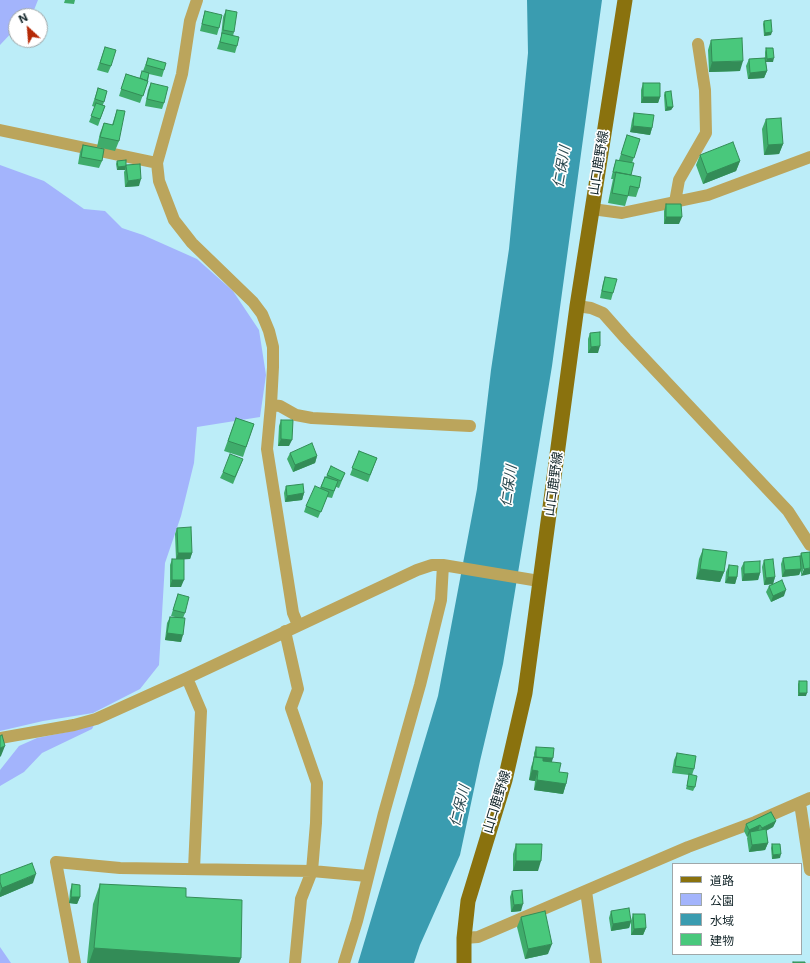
<!DOCTYPE html>
<html>
<head>
<meta charset="utf-8">
<style>
	body { margin:0 }
	#map { position:relative; width:810px; height:963px; overflow:hidden; background:#bcedf8; font-family:Inter,"Noto Sans JP",sans-serif }
	canvas { display:block }
	.legend { position:absolute; left:672px; top:863px; width:130px; height:92px; box-sizing:border-box; background:#fff; border:1px solid #9fa7a9; margin:0; padding:5px 7px; list-style:none; font-size:12px; color:#102327 }
	.legend li { display:flex; align-items:center; gap:8px; height:20px }
	.legend b { width:20px; border:1px solid #9fa7a9 }
	.north { position:absolute; left:8px; top:8px; width:40px; height:40px; box-sizing:border-box; background:#fff; border:1px solid #9fa7a9; border-radius:50%; rotate:334deg; font-size:11px; font-weight:700; line-height:16px; text-align:center; color:#102327 }
	.north::after { content:''; display:block; margin:auto; width:14px; height:18px; background:#b52906; clip-path:polygon(50% 0,100% 100%,50% 72%,0 100%) }
</style>
</head>
<body>
<div id="map">
<canvas width="810" height="963"></canvas>
<ul class="legend">
<li><b style="height:5px;background:#8a720e"></b>道路</li>
<li><b style="height:11px;background:#a3b4fc"></b>公園</li>
<li><b style="height:11px;background:#3a9cb0"></b>水域</li>
<li><b style="height:11px;background:#49c87c"></b>建物</li>
</ul>
<div class="north">N</div>
</div>
<script>
const context = document.querySelector('canvas').getContext('2d');
context.lineJoin = 'round';
function fill(path, color) {
  context.fillStyle = color;
  context.fill(path, 'evenodd');
}
function poly(rows) {
  const path = new Path2D();
  for (const r of rows) {
    path.moveTo(r[0], r[1]);
    for (let i = 2; i < r.length; i += 2) path.lineTo(r[i], r[i + 1]);
  }
  return path;
}
function trace(path, color, width, dash) {
  context.strokeStyle = color;
  context.lineWidth = width;
  context.lineCap = dash ? 'butt' : 'round';
  context.setLineDash(dash || []);
  context.stroke(path);
}
function label(font, color, halo, rows, align = 'center') {
  context.font = font + ' Inter,"Noto Sans JP",sans-serif';
  context.lineWidth = 3.5;
  context.setLineDash([]);
  context.textBaseline = 'middle';
  context.strokeStyle = halo;
  context.fillStyle = color;
  for (const [text, x, y, turn = 0] of rows) {
    context.save();
    context.translate(x, y);
    context.rotate((+turn || 0) * Math.PI / 180);
    context.textAlign = isNaN(turn) ? turn : align;
    if (halo) context.strokeText(text, 0, 0);
    context.fillText(text, 0, 0);
    context.restore();
  }
}
const green = poly([
	[0,0,38,0,34,10,29,16,16,16,16,28,0,45],
	[0,165,44,181,84,209,105,211,122,228,143,235,197,259,233,291,259,330,266,375,260,417,197,427,194,463,181,516,165,563,159,665,140,689,93,713,43,721,0,731],
	[95,723,92,729,42,753,24,772,0,786,0,770,19,746,37,738,72,731],
	[0,947,11,963,0,963]
]);
const water = poly([
	[527,0,602,0,552,366,503,664,480,761,460,855,420,945,414,963,358,963,438,696,477,489,491,370,509,249,528,53]
]);
const minor = poly([
	[197,0,190,21,182,74,157,163,159,181,174,220,192,243,253,302,262,314,269,331,273,347,273,367,271,405,267,449,293,613,298,625],
	[0,130,157,163],
	[675,202,679,180,706,133,705,90,698,44],
	[592,209,622,213,708,195,810,157],
	[577,306,591,308,603,313,626,339,788,511,810,545],
	[271,405,280,406,296,415,312,418,470,426],
	[285,631,298,689,291,708,317,783,316,823,312,871,301,899,295,963],
	[187,678,201,711,194,869],
	[0,738,74,725,96,719,187,678,417,570,432,565,443,565,539,581],
	[800,803,810,870],
	[586,891,596,963],
	[464,938,478,937,688,847,755,822,810,798],
	[75,963,56,862,120,868,312,871,367,876],
	[344,963,357,921,384,813,420,685,441,600,443,565]
]);
const major = poly([
	[464,963,464,938,468,901,505,780,525,693,577,306,625,0]
]);
const wall = poly([
	[65,0,75,0,74,4,64,3],
	[226,10,234,32,233,36,237,46,235,53,217,49,221,37,223,17],
	[205,11,219,28,217,35,200,31,203,18],
	[764,21,771,35,764,36,763,24],
	[711,40,740,71,709,72,708,50],
	[105,47,111,66,108,73,97,70],
	[766,48,773,62,766,62,767,71,764,78,748,79,746,66,749,59,765,58,765,52],
	[148,58,164,70,162,77,149,74,148,81,140,103,119,96,126,74,140,78,143,71],
	[151,83,164,103,162,109,145,106,148,90],
	[643,83,660,97,658,103,641,103,641,90],
	[98,88,107,91,103,105,105,106,98,126,89,122,95,107,92,106],
	[665,92,673,107,671,110,665,111,664,95],
	[117,110,119,141,115,151,97,147,100,133,104,123,112,125],
	[634,113,652,128,650,135,630,132,632,120],
	[766,119,783,144,779,154,764,155,762,129],
	[627,135,640,139,632,163,631,175,639,188,636,197,628,196,625,206,608,203,613,179,611,179,614,166,616,160,619,160],
	[83,145,102,161,99,168,78,164,80,152],
	[700,155,740,161,736,171,703,184,696,165],
	[117,161,126,166,139,186,125,187,124,172,125,170,117,170,116,164],
	[666,204,679,224,664,224,664,211],
	[605,277,613,293,611,300,600,298,603,283],
	[590,333,598,353,588,353,588,339],
	[236,418,254,424,243,457,224,451],
	[281,420,289,446,278,446,279,426],
	[359,451,377,458,368,482,350,475],
	[290,453,317,456,315,463,293,472,287,459],
	[243,459,233,484,220,478,223,472],
	[331,466,345,473,339,488,336,487,332,498,327,497,318,518,304,512,306,506,320,488,325,477,326,477],
	[286,486,304,493,302,500,285,502,284,493],
	[177,528,192,553,190,559,184,559,181,587,170,587,170,565,172,559,176,559,175,534],
	[703,549,724,572,720,582,696,579,699,559],
	[810,552,801,576,801,571,799,575,782,577,781,564,783,558,800,556,801,553],
	[764,560,775,577,773,584,784,596,771,602,766,592,769,586,772,584,764,585,762,567],
	[744,562,760,573,758,580,742,581,741,568],
	[729,565,737,577,735,584,725,583,726,572],
	[178,594,185,613,183,618,181,642,165,640,167,623,170,617,175,617,171,616],
	[799,681,806,696,798,696,798,684],
	[536,747,552,762,559,772,566,784,563,794,534,790,535,781,529,780,531,767,534,758,534,753],
	[677,753,694,769,692,775,695,787,693,791,686,789,689,775,672,773,674,760],
	[776,821,773,827,766,831,768,843,765,850,749,852,747,838,748,836,747,837,744,831,746,824],
	[516,844,538,871,513,871,513,854],
	[772,844,780,858,772,859,771,848],
	[0,875,33,883,0,897],
	[72,884,80,897,77,904,69,903,70,891],
	[100,884,186,897,241,958,239,963,87,963,93,904],
	[512,891,521,911,511,912,510,897],
	[611,911,631,921,633,914,646,928,643,935,631,935,631,922,629,928,611,931,609,918],
	[521,917,548,954,525,959,517,927]
]);
const shadedWall = poly([
	[772,32,771,35,764,36,765,33],
	[774,58,773,62,766,62,767,59],
	[743,61,740,71,709,72,712,62],
	[767,71,764,78,748,79,750,73],
	[643,97,660,97,658,103,641,103],
	[667,107,673,107,671,110,665,111],
	[633,126,652,128,650,135,630,132],
	[783,144,779,154,764,155,768,145],
	[740,161,736,171,703,184,707,174],
	[126,166,125,170,117,170,118,167],
	[141,179,139,186,125,187,128,181],
	[666,217,682,217,679,224,664,224],
	[600,346,598,353,588,353,591,347],
	[281,439,292,440,289,446,278,446],
	[317,456,315,463,293,472,295,465],
	[304,493,302,500,285,502,287,496],
	[178,553,192,553,190,559,176,560],
	[810,568,810,574,801,576,804,569],
	[700,569,724,572,720,582,696,579],
	[801,569,799,575,782,577,785,570],
	[760,573,758,580,742,581,744,574],
	[728,577,737,577,735,584,725,583],
	[775,577,773,584,764,585,766,578],
	[172,580,184,580,181,587,170,587],
	[786,590,784,596,771,602,773,596],
	[167,633,183,635,181,642,165,640],
	[799,693,807,693,806,696,798,696],
	[5,746,1,756,0,757,0,748],
	[536,757,553,758,551,765],
	[532,770,538,771,535,781,529,780],
	[537,780,566,784,563,794,534,790],
	[776,821,773,827,759,834,762,828],
	[760,825,758,831,750,832,748,836,747,837,749,830],
	[768,843,765,850,749,852,752,845],
	[781,854,780,858,772,859,773,855],
	[516,861,541,861,538,871,513,871],
	[36,874,33,883,0,897,0,893,2,888],
	[71,897,80,897,77,904,69,903],
	[523,904,521,911,511,912,514,905],
	[631,921,629,928,611,931,613,924],
	[646,928,643,935,631,935,634,929],
	[552,944,548,954,525,959,528,949],
	[94,948,241,958,239,963,89,963]
]);
const building = poly([
	[226,10,237,12,234,32,223,30,226,10],
	[205,11,222,15,219,28,202,24,205,11],
	[771,20,772,32,765,33,764,21,771,20],
	[222,33,239,37,237,46,220,42,222,33],
	[742,38,743,61,712,62,711,40,742,38],
	[105,47,116,50,111,66,100,63,105,47],
	[766,48,773,48,774,58,767,59,766,48],
	[148,58,166,63,164,70,146,65,148,58],
	[765,58,767,71,750,73,749,59,765,58],
	[142,71,149,73,147,81,140,78,142,71],
	[126,74,148,81,143,96,121,89,126,74],
	[151,83,168,87,164,103,147,99,151,83],
	[643,83,660,83,660,97,643,97,643,83],
	[98,88,107,91,104,102,95,99,98,88],
	[671,91,673,107,667,107,665,92,671,91],
	[96,103,105,106,100,119,91,116,96,103],
	[117,110,125,111,119,141,100,137,104,123,113,125,117,110],
	[634,113,654,115,652,128,633,126,634,113],
	[781,118,783,144,768,145,766,119,781,118],
	[627,135,640,139,634,158,621,154,627,135],
	[733,142,740,161,707,174,700,155,733,142],
	[83,145,104,149,102,161,81,157,83,145],
	[126,160,126,166,118,167,117,161,126,160],
	[616,160,634,163,631,175,613,172,616,160],
	[140,164,141,179,128,181,126,165,140,164],
	[616,172,641,177,639,188,630,186,628,196,612,193,616,172],
	[666,204,681,204,682,217,666,217,666,204],
	[605,277,617,279,613,293,602,291,605,277],
	[600,332,600,346,591,347,590,333,600,332],
	[236,418,254,424,246,447,228,441,236,418],
	[281,420,293,420,292,440,281,439,281,420],
	[312,443,317,456,295,465,290,453,312,443],
	[359,451,377,458,370,475,352,468,359,451],
	[230,454,243,459,235,477,223,472,230,454],
	[331,466,345,473,341,481,327,475,331,466],
	[325,477,338,481,334,491,321,487,325,477],
	[303,484,304,493,287,496,286,486,303,484],
	[315,486,329,492,321,512,306,506,315,486],
	[191,527,192,553,178,553,177,528,191,527],
	[703,549,727,552,724,572,700,569,703,549],
	[810,552,810,568,804,569,801,553,810,552],
	[800,556,801,569,785,570,783,558,800,556],
	[172,559,184,559,184,580,172,580,172,559],
	[773,559,775,577,766,578,764,560,773,559],
	[760,561,760,573,744,574,744,562,760,561],
	[729,565,738,566,737,577,728,577,729,565],
	[782,580,786,590,773,596,769,586,782,580],
	[178,594,189,597,185,613,173,610,178,594],
	[170,617,185,618,183,635,167,633,170,617],
	[799,681,807,681,807,693,799,693,799,681],
	[2,735,5,746,0,748,0,736,2,735],
	[536,747,554,748,553,758,536,757,536,747],
	[677,753,696,756,694,769,675,766,677,753],
	[534,757,543,758,543,761,561,763,559,772,568,773,566,784,537,780,538,771,532,770,534,757],
	[689,774,697,776,695,787,687,786,689,774],
	[771,812,776,821,762,828,760,825,749,830,746,824,771,812],
	[766,829,768,843,752,845,750,832,766,829],
	[516,844,542,844,541,861,516,861,516,844],
	[772,844,780,844,781,854,773,855,772,844],
	[32,863,36,874,2,888,0,882,0,875,32,863],
	[72,884,80,885,80,897,71,897,72,884],
	[100,884,186,888,186,897,242,900,241,958,94,948,100,884],
	[522,890,523,904,514,905,512,891,522,890],
	[629,908,631,921,613,924,611,911,629,908],
	[545,911,552,944,528,949,521,917,545,911],
	[633,914,645,914,646,928,634,929,633,914],
	[793,962,805,962,805,963,793,963,793,962]
]);
const streetNames = [
	["山口鹿野線",599,163,-81],
	["山口鹿野線",554,484,-82],
	["山口鹿野線",497,802,-73]
];
const waterNames = [
	["仁保川",562,167,-80],
	["仁保川",509,486,-82],
	["仁保川",460,806,-76]
];
fill(green, '#a3b4fc');
fill(water, '#3a9cb0');
trace(minor, '#bba55c', 12);
trace(major, '#8a720e', 15);
fill(wall, '#3fac6b');
fill(shadedWall, '#338c57');
fill(building, '#49c87c');
trace(building, '#338c57', 1);
label('13px', '#102327', '#fff', streetNames);
label('italic 14px', '#2c4a51', '#fff', waterNames);
</script>
</body>
</html>
